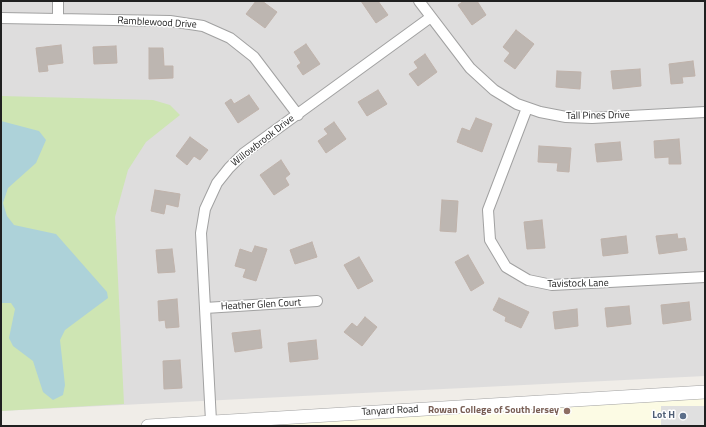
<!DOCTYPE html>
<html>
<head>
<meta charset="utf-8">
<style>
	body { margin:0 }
	#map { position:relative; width:706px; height:427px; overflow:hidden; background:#f0ede8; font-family:"Titillium Web",sans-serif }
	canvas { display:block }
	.frame { position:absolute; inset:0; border:2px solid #202020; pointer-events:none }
</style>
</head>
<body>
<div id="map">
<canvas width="706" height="427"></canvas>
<div class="frame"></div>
</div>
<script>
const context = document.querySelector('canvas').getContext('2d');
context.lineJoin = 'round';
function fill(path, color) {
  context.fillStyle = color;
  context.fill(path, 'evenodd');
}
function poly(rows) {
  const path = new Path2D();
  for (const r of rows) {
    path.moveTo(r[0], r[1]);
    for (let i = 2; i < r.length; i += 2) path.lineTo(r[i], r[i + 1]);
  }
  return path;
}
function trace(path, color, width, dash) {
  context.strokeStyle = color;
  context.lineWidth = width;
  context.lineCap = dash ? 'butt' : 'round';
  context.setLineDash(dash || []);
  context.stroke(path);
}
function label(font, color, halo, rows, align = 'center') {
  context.font = font + ' "Titillium Web",sans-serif';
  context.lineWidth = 3;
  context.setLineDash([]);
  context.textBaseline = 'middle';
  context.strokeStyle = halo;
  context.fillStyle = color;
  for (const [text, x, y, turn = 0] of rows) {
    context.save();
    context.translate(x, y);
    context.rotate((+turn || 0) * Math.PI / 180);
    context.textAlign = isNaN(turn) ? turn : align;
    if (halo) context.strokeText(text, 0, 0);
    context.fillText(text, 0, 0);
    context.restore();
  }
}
const residential = poly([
	[1,1,705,1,705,376,1,411]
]);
const education = poly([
	[705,395,705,426,153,426]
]);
const grass = poly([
	[1,96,153,100,170,105,180,115,146,142,128,170,115,217,124,404,1,411]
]);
const parking = poly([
	[661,406,705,406,705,426,661,426]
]);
const water = poly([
	[1,121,39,131,46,140,36,163,8,188,3,203,7,216,14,225,56,234,107,292,108,298,65,330,60,340,65,385,63,395,53,400,43,392,33,361,13,346,9,338,15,309,11,303,1,303]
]);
const building = poly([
	[256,1,262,1,277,12,265,28,246,14,256,1],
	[361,1,378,1,388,15,376,23,361,1],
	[464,1,477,1,486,15,472,25,458,5,464,1],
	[516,30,534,44,515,69,504,61,510,53,503,47,516,30],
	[306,44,320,64,303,75,297,66,301,63,294,52,306,44],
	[61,45,63,63,47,65,48,71,39,72,36,48,61,45],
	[116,46,117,63,94,64,93,47,116,46],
	[149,48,163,48,164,66,173,66,173,78,149,79,149,48],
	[425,54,437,72,418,86,409,74,418,68,414,62,425,54],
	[693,61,695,76,682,77,683,83,671,84,669,64,693,61],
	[640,69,641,86,613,89,611,71,640,69],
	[557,71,581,72,580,89,556,87,557,71],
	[378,90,387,104,367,116,358,102,378,90],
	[249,95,259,109,238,123,225,103,231,99,234,104,249,95],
	[476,118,492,124,482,152,457,142,462,128,470,131,476,118],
	[334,122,346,139,326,153,318,141,328,134,324,129,334,122],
	[190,137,208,150,200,160,194,156,187,165,176,156,190,137],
	[679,139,681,164,669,164,669,157,655,158,654,141,679,139],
	[620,142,622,160,597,162,595,144,620,142],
	[539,146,571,148,569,172,557,171,558,163,538,162,539,146],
	[281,160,290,174,285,178,289,185,274,195,260,175,281,160],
	[155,190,180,194,178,207,166,204,164,214,151,211,155,190],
	[442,200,458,201,456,232,440,231,442,200],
	[542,220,545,248,527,249,524,222,542,220],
	[677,234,678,239,685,238,687,250,659,254,656,236,677,234],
	[626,236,628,253,603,256,601,239,626,236],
	[312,242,317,257,295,264,290,250,312,242],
	[255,246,267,249,256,281,243,277,246,269,235,266,240,249,252,253,255,246],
	[172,249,175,272,158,273,156,250,172,249],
	[468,255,484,283,471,291,455,262,468,255],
	[359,257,373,281,358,289,344,265,359,257],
	[499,298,529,312,521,328,505,321,506,317,493,310,499,298],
	[177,299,179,327,166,328,165,320,159,321,158,301,177,299],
	[689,302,691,320,663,324,661,305,689,302],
	[629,306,631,324,607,327,605,308,629,306],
	[577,309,578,326,555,329,553,312,577,309],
	[365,317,377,327,362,346,344,332,352,323,357,327,365,317],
	[260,330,262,348,235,352,232,333,260,330],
	[316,340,318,359,290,362,288,343,316,340],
	[180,360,182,388,164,389,163,361,180,360]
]);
const minor = poly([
	[419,1,470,68,494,90,517,104,540,112,566,117,592,118,705,112],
	[1,18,170,21,203,26,230,38,254,57,298,115],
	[58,19,58,1],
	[527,108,488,210,490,240,506,267,528,280,552,285,705,277],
	[205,308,317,301],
	[211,421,201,233,205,209,217,183,229,168,244,153,431,17]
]);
const tertiary = poly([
	[148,426,705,392]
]);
const markers = [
	[567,411,4,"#8d6e63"],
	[683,416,4,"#5c6f8a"]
];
const streetNames = [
	["Ramblewood Drive",157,23,3],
	["Tall Pines Drive",598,116,-1],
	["Willowbrook Drive",263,141,-38],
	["Tavistock Lane",578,284,-1],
	["Heather Glen Court",261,305,-3],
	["Tanyard Road",390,411,-3]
];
const educationNames = [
	["Rowan College of South Jersey",559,411]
];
const serviceNames = [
	["Lot H",675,416]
];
fill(residential, '#dedddd');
fill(education, '#fcfbe4');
fill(grass, '#cee5b3');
fill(parking, '#e0e0e0');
fill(water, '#add2d9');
fill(building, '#bdb6b1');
trace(building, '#c0b3ab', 1);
trace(minor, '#a1a1a1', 12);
trace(tertiary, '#a1a1a1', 14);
trace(minor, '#fff', 10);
trace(tertiary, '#fff', 13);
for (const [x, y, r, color] of markers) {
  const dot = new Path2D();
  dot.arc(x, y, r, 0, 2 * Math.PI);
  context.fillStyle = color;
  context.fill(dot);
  trace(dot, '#fff', 1.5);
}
label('10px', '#202020', '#fff', streetNames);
label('bold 10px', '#785e54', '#fff', educationNames, 'right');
label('bold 10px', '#4e5e75', '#fff', serviceNames, 'right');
</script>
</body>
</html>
